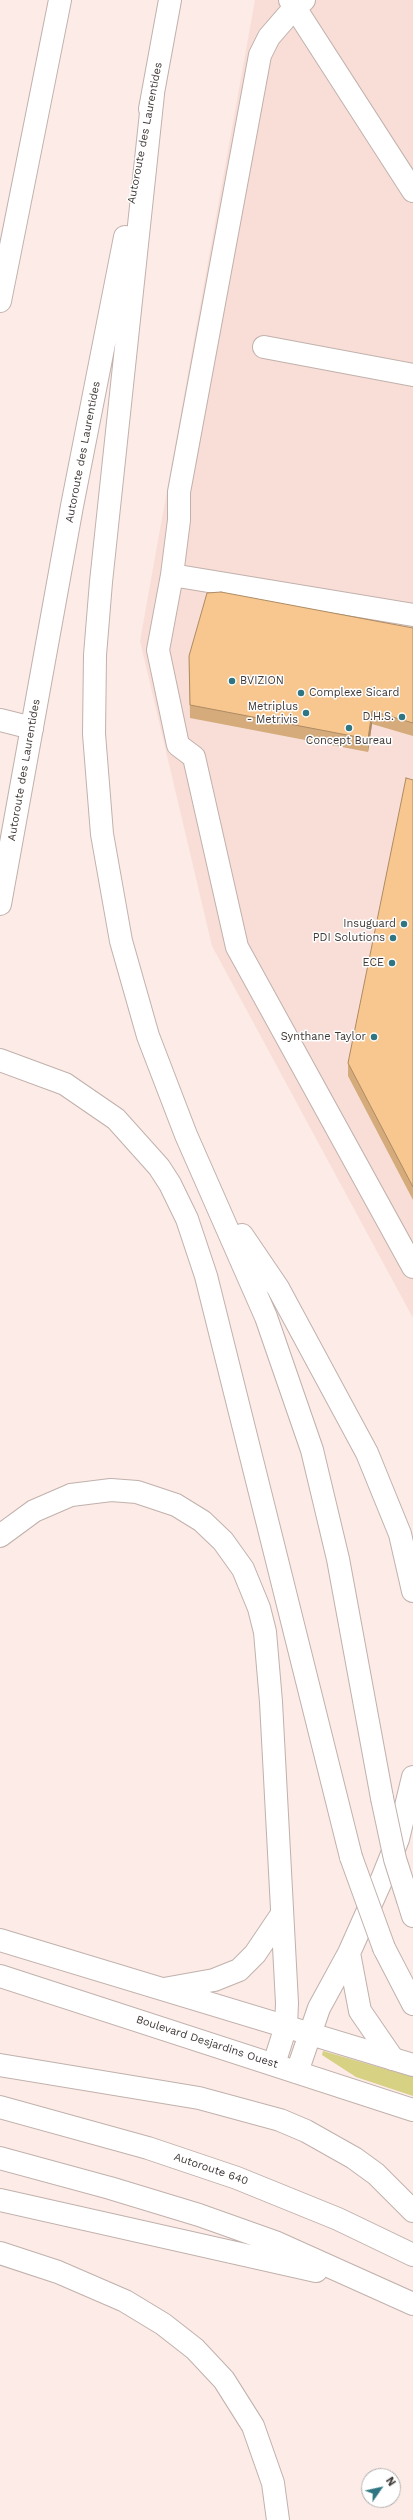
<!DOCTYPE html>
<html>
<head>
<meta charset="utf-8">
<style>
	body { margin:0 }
	#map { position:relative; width:413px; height:2520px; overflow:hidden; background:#fcebe6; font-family:"Work Sans",sans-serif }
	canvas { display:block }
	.north { position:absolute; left:361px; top:2468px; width:40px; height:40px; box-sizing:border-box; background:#fff; border:1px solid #b2afaf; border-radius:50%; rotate:56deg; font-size:11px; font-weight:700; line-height:16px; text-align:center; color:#3e3836 }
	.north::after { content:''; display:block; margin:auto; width:14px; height:18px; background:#2f7682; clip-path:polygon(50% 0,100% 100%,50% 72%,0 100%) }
</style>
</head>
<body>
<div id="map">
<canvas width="413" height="2520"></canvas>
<div class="north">N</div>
</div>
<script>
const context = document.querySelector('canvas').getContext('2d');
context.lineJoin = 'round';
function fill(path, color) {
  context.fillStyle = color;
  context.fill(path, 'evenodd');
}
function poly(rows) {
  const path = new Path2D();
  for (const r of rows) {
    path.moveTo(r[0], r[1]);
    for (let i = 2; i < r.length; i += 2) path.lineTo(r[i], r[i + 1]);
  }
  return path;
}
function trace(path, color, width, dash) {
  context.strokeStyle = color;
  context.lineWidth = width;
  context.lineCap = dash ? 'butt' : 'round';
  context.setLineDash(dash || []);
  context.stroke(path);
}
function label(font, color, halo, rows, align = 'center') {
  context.font = font + ' "Work Sans",sans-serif';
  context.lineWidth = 3;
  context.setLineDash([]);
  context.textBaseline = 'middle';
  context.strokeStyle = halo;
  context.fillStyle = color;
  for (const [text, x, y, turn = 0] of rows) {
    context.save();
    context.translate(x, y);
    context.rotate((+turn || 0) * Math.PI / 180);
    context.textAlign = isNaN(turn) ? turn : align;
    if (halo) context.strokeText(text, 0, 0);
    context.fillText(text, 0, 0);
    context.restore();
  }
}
const built = poly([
	[255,0,413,0,413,1318,212,946,140,641]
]);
const green = poly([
	[323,2051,413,2077,413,2096,356,2077,322,2055]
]);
const minor = poly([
	[290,0,413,191],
	[264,347,413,375],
	[172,575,179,520,179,492,260,55,269,37,295,7,304,0],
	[413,615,172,575,158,650,178,745,194,757,237,947,413,1267],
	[0,720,32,728],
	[0,1940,413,2065],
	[0,1976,413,2110]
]);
const highway = poly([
	[153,94,101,582,95,655,94,734,102,834,121,941,148,1036,186,1135,266,1317,312,1450,338,1559,382,1798],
	[150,109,170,0],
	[0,301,60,0],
	[0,904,72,506,125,237],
	[0,1060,65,1084,116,1119,159,1167,170,1184,187,1219,206,1276,351,1857],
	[242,1235,278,1288,367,1453,400,1534,413,1591],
	[0,1536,34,1511,71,1495,111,1490,137,1492,176,1505,202,1521,223,1541,243,1569,259,1608,265,1632,271,1702,287,2003,286,2026,274,2064],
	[408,1900,413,1916],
	[384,1948,413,2004],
	[349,1953,360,2011,393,2059],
	[164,1989,214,1980,239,1970,255,1954,282,1914],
	[0,2065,199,2098,280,2120,306,2131,354,2158,376,2174,413,2211],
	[297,2072,319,2008,349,1953,382,1879,398,1839,413,1777],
	[0,2107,148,2148,237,2178,338,2219,413,2255],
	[0,2158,110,2188,199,2215,275,2242,413,2304],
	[0,2200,316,2271],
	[0,2253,58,2272,125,2301,163,2324,195,2349,224,2380,253,2426,273,2483,278,2520]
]);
const highwayBridge = poly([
	[382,1798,395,1859,408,1900],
	[351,1857,384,1948]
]);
const wall = poly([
	[413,628,413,736,372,724,368,752,190,718,189,656],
	[413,780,413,1200,348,1076,348,1063]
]);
const shadedWall = poly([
	[372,711,372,724,368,752,368,739]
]);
const building = poly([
	[221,592,413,628,413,723,372,711,368,739,190,705,189,656,207,593,221,592],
	[406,778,413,780,413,1187,348,1063,406,778]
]);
const markers = [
	[232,681,4,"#2f7682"],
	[301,693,4,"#2f7682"],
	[306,713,4,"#2f7682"],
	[402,717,4,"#2f7682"],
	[349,728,4,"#2f7682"],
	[404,924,4,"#2f7682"],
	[393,938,4,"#2f7682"],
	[392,963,4,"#2f7682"],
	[374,1037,4,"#2f7682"]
];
const streetNames = [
	["Autoroute des Laurentides",145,133,-79],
	["Autoroute des Laurentides",83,452,-79],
	["Autoroute des Laurentides",24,770,-80],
	["Boulevard Desjardins Ouest",207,2042,18],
	["Autoroute 640",211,2169,19]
];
const poiNames = [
	["BVIZION",240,681,"left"],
	["Complexe Sicard",309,693,"left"],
	["Metriplus",298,707],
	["- Metrivis",298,720],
	["D.H.S.",394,717],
	["Concept Bureau",349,741,"center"],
	["Insuguard",396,924],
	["PDI Solutions",385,938],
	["ECE",384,963],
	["Synthane Taylor",366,1037]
];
fill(built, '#f8ded7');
fill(green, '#d6d183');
trace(minor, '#c1b1ac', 24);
trace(highway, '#c1b1ac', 24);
trace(minor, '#fff', 22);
trace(highway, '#fff', 22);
trace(highwayBridge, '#c1b1ac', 24, []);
trace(highwayBridge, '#fff', 22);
fill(wall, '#d5ab7b');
fill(shadedWall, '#ae8b64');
fill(building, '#f8c78f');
trace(building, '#ae8b64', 1);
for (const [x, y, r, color] of markers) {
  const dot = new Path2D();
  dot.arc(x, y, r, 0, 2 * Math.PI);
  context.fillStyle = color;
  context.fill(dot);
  trace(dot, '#fff', 1.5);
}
label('11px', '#3e3836', '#fff', streetNames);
label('11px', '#3e3836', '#fff', poiNames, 'right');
</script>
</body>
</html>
